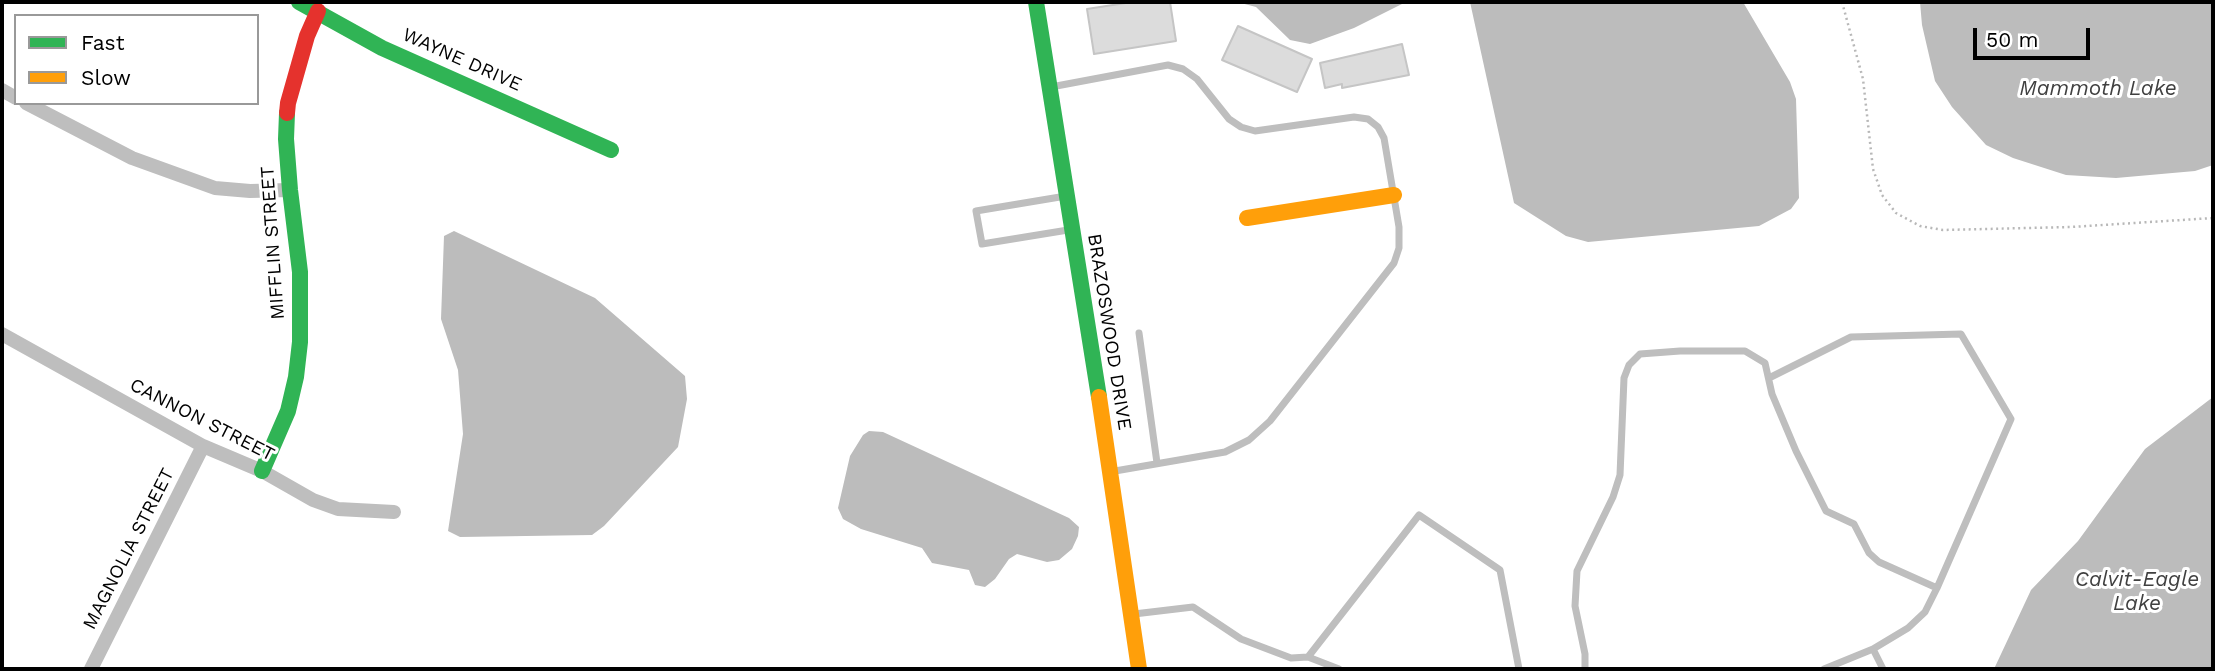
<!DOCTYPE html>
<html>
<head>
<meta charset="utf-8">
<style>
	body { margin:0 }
	#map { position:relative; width:2215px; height:671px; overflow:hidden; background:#fff; font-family:"Work Sans",sans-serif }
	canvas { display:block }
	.frame { position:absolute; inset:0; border:4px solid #000; pointer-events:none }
	.legend { position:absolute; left:14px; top:14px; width:245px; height:91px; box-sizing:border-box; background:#fff; border:2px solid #999; margin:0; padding:9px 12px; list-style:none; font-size:21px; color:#000 }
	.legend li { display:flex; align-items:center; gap:14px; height:35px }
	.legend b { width:35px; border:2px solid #999 }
	.scale { position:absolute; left:1973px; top:28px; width:117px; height:32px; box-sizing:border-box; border:4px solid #000; border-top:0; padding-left:9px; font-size:21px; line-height:24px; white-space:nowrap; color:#000; -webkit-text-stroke:5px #fff; paint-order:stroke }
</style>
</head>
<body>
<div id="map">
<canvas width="2215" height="671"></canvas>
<div class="frame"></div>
<ul class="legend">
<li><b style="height:9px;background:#30b455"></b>Fast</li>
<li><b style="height:9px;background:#ff9f0a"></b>Slow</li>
</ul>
<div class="scale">50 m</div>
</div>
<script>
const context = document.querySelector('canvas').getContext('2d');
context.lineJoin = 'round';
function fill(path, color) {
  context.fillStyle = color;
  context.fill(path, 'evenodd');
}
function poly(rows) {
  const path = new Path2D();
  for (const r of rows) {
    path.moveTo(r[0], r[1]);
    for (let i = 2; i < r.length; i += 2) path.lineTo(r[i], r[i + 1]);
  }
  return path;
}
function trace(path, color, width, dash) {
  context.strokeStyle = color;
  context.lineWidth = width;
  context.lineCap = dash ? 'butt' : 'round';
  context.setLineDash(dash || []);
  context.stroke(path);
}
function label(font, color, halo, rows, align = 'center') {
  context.font = font + ' "Work Sans",sans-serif';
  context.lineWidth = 6;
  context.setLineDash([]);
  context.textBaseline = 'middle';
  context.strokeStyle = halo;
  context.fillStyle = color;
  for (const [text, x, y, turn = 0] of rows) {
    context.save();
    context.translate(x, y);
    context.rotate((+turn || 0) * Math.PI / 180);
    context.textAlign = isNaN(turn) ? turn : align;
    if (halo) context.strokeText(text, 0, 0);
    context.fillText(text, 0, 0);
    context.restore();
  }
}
const water = poly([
	[1237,2,1406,2,1354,28,1310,44,1290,40,1256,7],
	[1470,2,1743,2,1790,82,1796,99,1799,198,1791,209,1759,226,1588,242,1566,236,1514,203],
	[1920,2,2213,2,2213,165,2195,171,2116,178,2066,175,2013,158,1986,145,1952,107,1935,81,1922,25],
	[454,231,595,298,685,376,687,399,678,447,604,526,592,535,460,537,448,531,463,434,458,370,441,319,444,236],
	[2213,397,2213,669,1994,669,2031,590,2078,541,2145,449],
	[869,431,883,432,1069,518,1079,527,1078,536,1072,549,1059,560,1047,562,1017,554,1009,559,995,579,985,587,975,585,969,570,932,563,922,548,861,529,843,519,838,508,850,456,863,435]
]);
const building = poly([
	[1132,2,1170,2,1176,41,1094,54,1087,9,1132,2],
	[1238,26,1312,59,1297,92,1222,60,1238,26],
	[1402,44,1409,75,1342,88,1342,84,1325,88,1320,63,1402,44]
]);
const path = poly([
	[1842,2,1863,79,1873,169,1882,195,1896,213,1920,226,1943,230,2071,227,2213,218]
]);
const lane = poly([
	[1051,87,1168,65,1183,69,1197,79,1229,119,1241,127,1255,131,1354,117,1368,119,1378,127,1384,138,1399,227,1399,248,1394,263,1270,421,1249,440,1225,452,1115,471],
	[1066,196,976,211,982,244,1068,230],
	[1139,333,1157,463],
	[1769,378,1851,337,1961,334,2011,419,1937,588],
	[1134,614,1193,607,1241,639,1291,658,1308,657,1339,669],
	[1308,657,1419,515,1500,570,1519,669],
	[1585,669,1585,654,1575,606,1577,571,1613,497,1620,475,1624,378,1629,365,1640,354,1680,351,1745,351,1765,363,1772,394,1796,451,1826,511,1854,524,1869,553,1879,562,1937,588,1925,612,1908,628,1873,649],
	[1824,669,1873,649,1883,669]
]);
const street = poly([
	[2,90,16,98],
	[26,103,132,158,215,188,250,191,290,190],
	[2,334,203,446,262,471,313,500,338,509,394,512],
	[91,669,203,446]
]);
const fast = poly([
	[299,2,382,48,611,150],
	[1036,2,1099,397],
	[262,471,288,411,296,377,300,342,300,272,290,190,286,139,287,113]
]);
const slow = poly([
	[1247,218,1394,195],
	[1099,397,1139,669]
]);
const jam = poly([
	[287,113,288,103,307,36,318,11]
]);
const streetNames = [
	["WAYNE DRIVE",462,60,24],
	["MIFFLIN STREET",273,243,-94],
	["BRAZOSWOOD DRIVE",1109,332,81],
	["CANNON STREET",202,420,27],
	["MAGNOLIA STREET",129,549,-63]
];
const waterNames = [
	["Mammoth Lake",2098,89],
	["Calvit-Eagle",2137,580],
	["Lake",2137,604]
];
fill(water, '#bcbcbc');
fill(building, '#dcdcdc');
trace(building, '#c5c5c5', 2);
trace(path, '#b8b8b8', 2.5, [2, 3.5]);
trace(lane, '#bebebe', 7);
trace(street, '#bebebe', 14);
trace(fast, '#30b455', 16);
trace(slow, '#ff9f0a', 16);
trace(jam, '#e5322d', 16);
label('19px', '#000', '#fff', streetNames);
label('italic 21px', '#404040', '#fff', waterNames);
</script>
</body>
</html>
